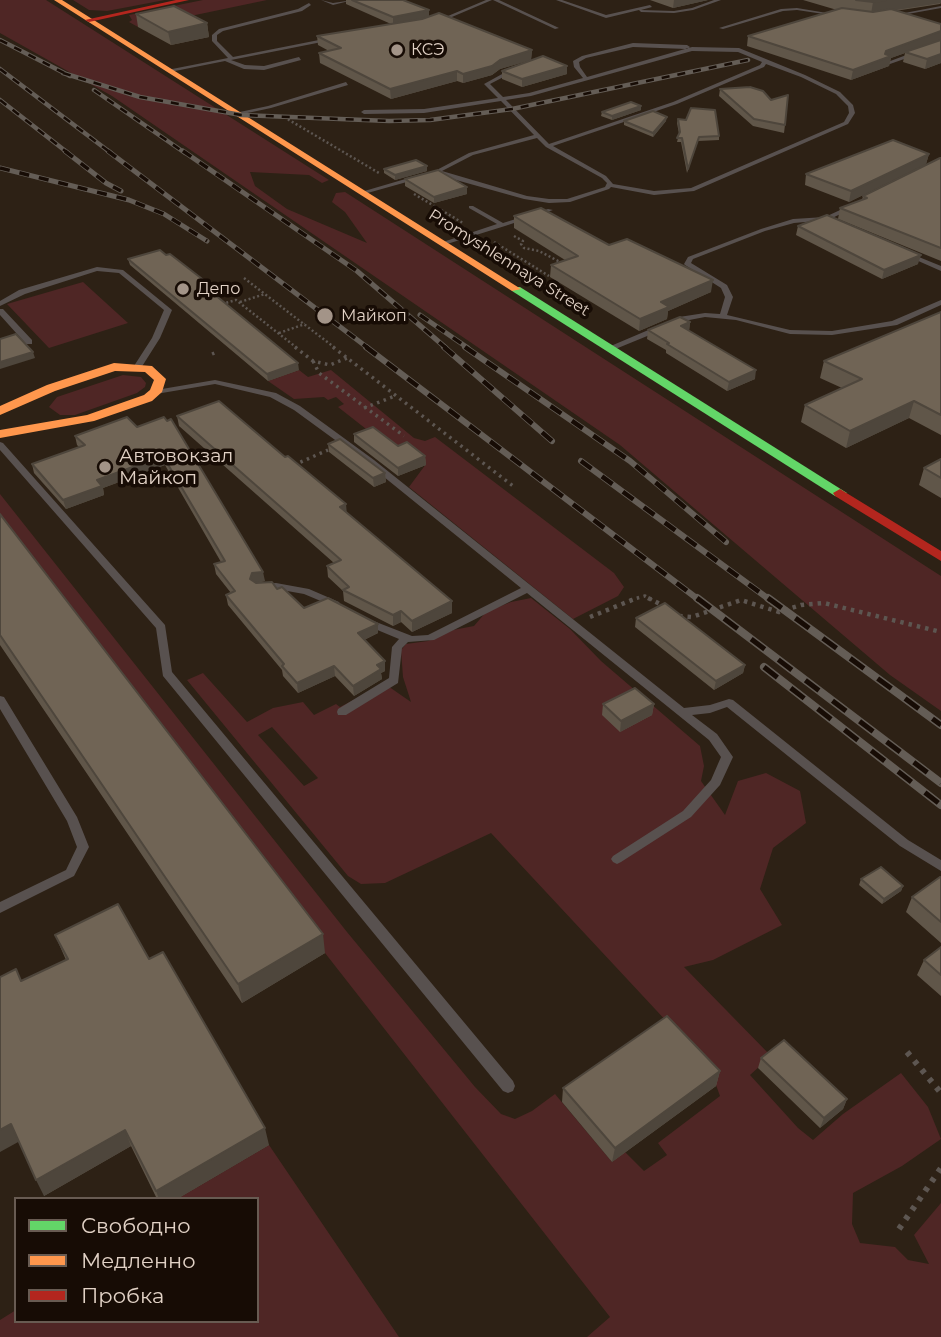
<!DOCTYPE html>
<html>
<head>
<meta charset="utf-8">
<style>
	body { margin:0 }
	#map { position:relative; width:941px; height:1337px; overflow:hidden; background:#2d2115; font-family:Montserrat,sans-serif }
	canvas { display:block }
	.legend { position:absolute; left:14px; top:1197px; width:245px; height:126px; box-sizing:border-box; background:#170c05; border:2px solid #685b52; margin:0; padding:9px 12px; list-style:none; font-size:21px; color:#e2d2c6 }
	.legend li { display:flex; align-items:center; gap:14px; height:35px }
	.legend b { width:35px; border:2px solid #685b52 }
</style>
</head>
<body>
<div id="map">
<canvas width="941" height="1337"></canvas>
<ul class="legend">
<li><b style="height:9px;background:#63d668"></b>Свободно</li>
<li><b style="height:9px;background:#ff974d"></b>Медленно</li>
<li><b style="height:9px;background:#b3261e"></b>Пробка</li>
</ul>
</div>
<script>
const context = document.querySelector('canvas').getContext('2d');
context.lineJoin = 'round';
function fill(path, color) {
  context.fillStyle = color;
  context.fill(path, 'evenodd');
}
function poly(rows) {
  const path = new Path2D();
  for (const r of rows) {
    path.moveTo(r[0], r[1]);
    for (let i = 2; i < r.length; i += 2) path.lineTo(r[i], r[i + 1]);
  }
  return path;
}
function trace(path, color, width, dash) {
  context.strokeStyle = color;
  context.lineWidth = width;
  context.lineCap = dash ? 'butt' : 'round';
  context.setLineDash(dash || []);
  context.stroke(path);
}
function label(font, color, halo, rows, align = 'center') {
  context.font = font + ' Montserrat,sans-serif';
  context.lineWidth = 7;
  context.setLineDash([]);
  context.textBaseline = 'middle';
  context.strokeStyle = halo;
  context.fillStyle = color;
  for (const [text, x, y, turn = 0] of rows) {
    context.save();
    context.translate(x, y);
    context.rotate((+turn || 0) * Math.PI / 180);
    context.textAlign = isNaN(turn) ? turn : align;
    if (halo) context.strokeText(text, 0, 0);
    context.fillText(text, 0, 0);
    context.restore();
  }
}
const green = poly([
	[0,0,46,0,329,180,322,183,309,175,250,172,255,186,287,209,367,243,345,212,332,202,336,193,345,192,941,576,941,711,890,675,620,445,112,96,0,33],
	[73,0,165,0,107,11,89,10],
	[203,0,267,0,138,27,129,22,132,20,129,15],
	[83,282,128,323,49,348,7,304],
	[299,370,308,377,331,370,414,438,425,441,435,437,614,573,624,587,618,596,573,619,409,487,426,464,407,450,398,454,338,407,344,404,336,397,328,400,324,397,294,399,268,381],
	[123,375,141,377,146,383,145,387,137,393,75,415,60,415,49,407,57,397],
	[0,494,347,932,475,1087,501,1114,515,1119,532,1111,555,1094,612,1162,625,1152,644,1171,667,1155,658,1143,720,1096,716,1085,669,1024,491,833,385,883,361,884,348,876,187,680,203,673,247,722,273,708,303,702,314,715,336,704,340,707,385,684,411,702,403,677,401,650,406,644,428,641,453,630,474,626,486,612,511,602,531,598,570,629,601,661,700,746,704,766,701,781,725,815,738,781,766,773,800,791,806,823,773,848,760,889,782,925,713,960,684,967,771,1056,750,1075,798,1128,813,1140,843,1114,901,1073,928,1107,941,1139,902,1166,853,1193,852,1224,860,1243,895,1247,908,1260,929,1264,914,1235,941,1203,941,1337,587,1337,610,1317,325,953,0,525],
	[272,727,318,778,304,786,258,735],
	[269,1145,399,1337,0,1337,0,1320,16,1310,16,1321,257,1321,257,1199,177,1199]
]);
const pathFar3 = poly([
	[284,117,379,173],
	[414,194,463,223],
	[514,236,523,241,521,244,524,248,539,251,562,263],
	[494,242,549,276],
	[244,278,335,348],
	[240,302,265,294],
	[222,304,236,300,297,348],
	[279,333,305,324]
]);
const pathFar2 = poly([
	[295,347,313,361,330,365,347,358],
	[333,347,513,486],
	[212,354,217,352],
	[313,361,319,373,404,436],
	[364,408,395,396],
	[294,465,328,450],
	[630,600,645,596,652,600]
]);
const pathFar1 = poly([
	[648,598,666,607],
	[679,616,692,617,741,600,779,612,801,605,824,603,941,632],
	[590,617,637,598]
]);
const path = poly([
	[907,1052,941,1093],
	[899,1229,941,1168]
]);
const lane = poly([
	[321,0,333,3,353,0,333,5,321,0],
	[486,0,492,0,440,22,436,21,486,0],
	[493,0,499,0,559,28,555,29,493,0],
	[556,0,562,0,606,15,650,5,652,7,641,10,674,11,692,8,714,0,721,0,693,10,674,13,641,12,639,10,606,18,556,0],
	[309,3,311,5,302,11,223,31,217,35,217,41,233,57,329,38,332,40,231,60,245,65,264,66,299,57,301,60,264,70,244,69,225,61,170,72,167,70,228,58,212,41,212,35,219,29,298,9,309,3],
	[941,6,941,8,891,17,889,16,941,6],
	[797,8,839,15,837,16,797,10,783,11,723,29,719,28,781,9,797,8],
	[941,42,941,46,890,64,885,63,941,42],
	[633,43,687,45,690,47,687,49,633,47,586,58,579,62,580,67,587,77,692,47,739,48,805,75,840,92,853,105,855,113,848,124,694,191,654,195,611,187,609,189,570,202,549,203,524,199,431,173,469,153,534,135,501,101,424,113,364,114,361,112,364,110,424,109,498,98,484,84,513,68,515,71,490,84,503,97,529,93,583,78,574,67,573,61,582,56,633,43],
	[692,51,738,52,762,62,760,65,673,102,549,144,506,100,531,96,692,51],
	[766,64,801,77,836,94,848,106,849,113,844,122,691,188,654,191,613,184,606,176,553,146,677,104,764,67,766,64],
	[537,138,546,147,602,178,607,183,605,187,567,199,549,199,527,196,442,171,473,155,537,138],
	[346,82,348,85,271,108,238,115,235,113,268,106,346,82],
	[419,175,421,176,421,178,364,194,361,192,419,175],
	[851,205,854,207,853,208,828,220,794,223,765,231,693,259,691,263,727,285,733,297,727,315,790,330,832,331,892,321,941,300,941,305,897,325,832,335,790,334,736,320,705,317,684,321,613,350,610,350,606,348,679,317,705,313,720,314,725,297,721,288,685,265,684,264,688,257,761,229,793,219,825,217,851,205],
	[469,206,473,206,503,223,548,209,553,210,505,226,447,244,443,244,443,242,497,224,469,208,469,206],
	[909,253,941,266,941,271,907,256,907,254,909,253],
	[97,267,123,270,172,310,160,338,141,368,138,368,134,366,152,338,164,310,119,273,97,271,25,294,0,306,0,301,19,290,97,267],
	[0,309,3,309,32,340,32,344,26,344,0,315,0,309],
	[215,380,276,393,300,406,374,460,684,708,710,705,729,699,733,700,908,840,941,860,941,871,900,846,727,707,710,713,692,715,717,734,733,757,720,785,691,817,621,862,617,864,613,862,611,859,613,856,683,811,711,780,721,757,709,740,527,593,434,640,408,642,402,648,398,683,346,715,338,715,337,712,338,709,389,678,392,647,399,639,363,624,362,622,363,620,371,620,412,636,428,635,521,588,368,464,294,410,270,397,215,384,156,394,152,392,156,390,215,380],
	[0,442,3,443,165,625,172,672,513,1081,515,1086,513,1091,508,1093,503,1091,163,676,156,628,0,450,0,442],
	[276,583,309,589,339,602,340,604,335,607,304,594,276,589,260,590,255,587,260,584,276,583],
	[0,696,4,697,77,817,89,847,74,876,0,913,0,902,66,870,77,847,67,821,0,709,0,696]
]);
const fast = poly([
	[512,287,520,287,847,493,840,497,835,496,512,291,512,287]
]);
const slow = poly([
	[54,0,62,0,521,289,512,291,54,0],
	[114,363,152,366,166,379,162,392,152,401,94,421,0,438,0,430,87,415,144,395,150,390,154,380,145,372,115,371,55,391,0,415,0,406,47,385,114,363]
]);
const jam = poly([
	[176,0,189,0,89,22,85,20,176,0],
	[840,489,941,551,941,561,835,496,833,493,840,489]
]);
const railFar3 = poly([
	[0,40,70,76],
	[0,69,111,153],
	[63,73,140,97,241,115,389,121,430,120,512,109,748,60],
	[94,90,185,153],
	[0,100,68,153]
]);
const railFar2 = poly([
	[65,151,106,183,121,191],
	[108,151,368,348],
	[183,151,357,271,446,348],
	[0,168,129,200,164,214,207,241],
	[420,315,468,348]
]);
const railFar1 = poly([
	[366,347,699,600],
	[444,347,552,441],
	[465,347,630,461,726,542],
	[581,461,770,600]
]);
const rail = poly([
	[697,598,941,783],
	[768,598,941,725],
	[764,667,941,805]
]);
const wall = poly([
	[346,0,403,0,429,10,429,16,532,50,531,60,500,69,492,75,463,83,457,81,391,99,320,63,319,53,329,51,318,45,317,36,391,24,346,4],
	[650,0,708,0,673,8],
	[803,0,941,0,941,3,940,4,895,11,941,24,941,63,925,69,903,62,905,53,891,58,889,66,851,80,747,46,748,36,837,10],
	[136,14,207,23,209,37,171,45,138,27],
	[567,66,567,74,522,87,502,79,502,71],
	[720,89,785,125,784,133,753,126,719,96],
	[641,106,641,110,612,120,601,116,602,112],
	[678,119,719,136,719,140,698,141,687,173,681,142,677,142,679,134,677,123],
	[624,121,666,121,653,137,624,125],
	[929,154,926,164,849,202,805,185,806,174],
	[941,158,941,261,838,219,840,208,862,200,863,196],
	[427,166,427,171,395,180,384,173,384,169],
	[405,179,467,187,467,194,434,203,405,186],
	[514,216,609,245,711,292,668,311,667,319,639,331,550,277,551,265,565,260,514,228],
	[798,226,918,264,882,279,796,235],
	[128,259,219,292,220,299,299,370,268,381,130,265],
	[941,312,941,435,909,418,846,448,801,422,805,405,842,388,820,378,824,361],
	[690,322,689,331,755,379,727,391,666,353,666,350,647,339,648,330],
	[177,416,347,512,452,613,412,632,401,622,393,626,344,601,343,591,328,577,327,566,334,563,179,426],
	[164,417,265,581,256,583,277,589,304,608,378,624,378,633,364,640,385,671,381,673,382,679,354,696,335,676,298,693,283,676,282,670,228,605,226,595,231,593,216,574,214,564,221,562,165,465,103,488,104,495,66,509,34,473,32,464,79,447,77,445,75,436,137,427],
	[354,434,398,446,425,456,426,465,398,476,354,442],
	[328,444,385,473,386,482,374,487,329,452],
	[941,459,941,498,919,485,924,468],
	[0,514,325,953,242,1003,0,645],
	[636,618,745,665,743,673,714,690,635,627],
	[603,704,654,704,652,715,620,732,602,715],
	[941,878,941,943,906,912,912,897],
	[861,879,903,886,901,891,882,904,859,885],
	[55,935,149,959,269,1145,177,1199,157,1199,131,1146,44,1196,21,981,66,960],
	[941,947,941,996,917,975,924,960],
	[761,1058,847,1099,843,1109,820,1128,758,1068],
	[720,1071,716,1086,612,1162,562,1102,563,1088]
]);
const shadedWall = poly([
	[674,0,708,0,673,8],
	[886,0,941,0,941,3,871,14,873,2],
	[429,10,429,17,393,25,393,17],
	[207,23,209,37,171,45,168,32],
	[941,31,941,40,891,58,889,66,851,80,853,70,886,51],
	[532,50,531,60,500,69,492,75,463,83,463,74,500,60],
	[941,54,941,63,925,69,927,59],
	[567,66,567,74,522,87,522,79],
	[457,71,457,81,391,99,390,89],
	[641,106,641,110,612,120,612,116],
	[667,117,666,121,653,137,653,133],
	[929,154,926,164,849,202,851,191],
	[427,166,427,171,395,180,395,175],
	[467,187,467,194,434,203,434,197],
	[921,255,918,264,882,279,884,270],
	[713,280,711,292,668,311,667,319,639,331,640,319,661,302],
	[690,322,689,331,681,326],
	[33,352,35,358,0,369,0,362],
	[298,363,299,370,268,381,267,374],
	[756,370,755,379,727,391,729,382],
	[914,401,909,418,846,448,850,431],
	[163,456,165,465,103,488,104,495,66,509,63,500,97,480],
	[425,456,426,465,398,476,398,468],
	[385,473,386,482,374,487,373,478],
	[346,504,347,515,340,507],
	[263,572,265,581,253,583,250,579,252,573],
	[452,601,452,613,412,632,412,621],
	[401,611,401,622,393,626,393,615],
	[378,624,378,633,358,643,358,633],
	[385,661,385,671,381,673,382,679,354,696,353,686,377,665],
	[745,665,743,673,714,690,716,681],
	[334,666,335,676,298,693,297,683],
	[654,704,652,715,620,732,621,721],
	[903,886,901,891,882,904,884,899],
	[323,934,325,953,242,1003,238,984],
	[720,1071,716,1086,612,1162,615,1148],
	[847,1099,843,1109,820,1128,824,1118],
	[11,1124,20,1141,0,1152,0,1130],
	[265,1128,269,1145,177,1199,159,1199,156,1191],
	[125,1130,131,1146,44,1196,36,1180]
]);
const building = poly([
	[352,0,403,0,429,10,393,17,352,0],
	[856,0,886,0,873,2,856,0],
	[174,6,207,23,168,32,136,14,174,6],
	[842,8,873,12,891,9,941,24,941,31,886,51,885,54,891,56,853,70,748,36,842,8],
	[439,13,532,50,500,60,492,66,463,74,457,71,390,89,319,53,341,48,317,36,422,19,439,13],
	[941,40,941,54,927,59,905,52,941,40],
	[543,56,567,66,522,79,502,71,543,56],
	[750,87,763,91,771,100,788,95,785,125,754,119,720,89,750,87],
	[631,102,641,106,612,116,602,112,631,102],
	[691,108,715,110,719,136,699,137,688,169,682,138,677,138,680,132,678,119,686,120,691,108],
	[653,111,667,117,653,133,624,121,653,111],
	[893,140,929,154,851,191,806,174,893,140],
	[940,158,941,158,941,248,840,208,867,198,863,196,940,158],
	[416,160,427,166,395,175,384,169,416,160],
	[438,170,467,187,434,197,405,179,438,170],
	[541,208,609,245,627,239,713,280,661,302,669,307,640,319,551,265,578,256,514,216,541,208],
	[827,215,921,255,884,270,798,226,827,215],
	[160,250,166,255,170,254,219,292,214,294,298,363,267,374,128,259,160,250],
	[941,312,941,415,914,401,850,431,805,405,862,379,824,361,941,312],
	[680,317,690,322,681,326,756,370,729,382,667,344,669,343,648,330,680,317],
	[16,334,33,352,0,362,0,339,16,334],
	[219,401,285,457,288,456,346,504,340,507,452,601,412,621,401,611,393,615,343,590,349,587,327,566,341,560,177,416,219,401],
	[127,417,137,427,164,417,167,421,171,419,263,572,252,573,250,579,256,583,272,582,277,589,282,587,304,608,328,598,378,624,358,633,385,661,377,665,381,669,353,686,334,666,297,683,282,666,284,664,226,595,235,591,214,564,225,561,163,456,97,480,102,486,63,500,32,464,85,445,75,436,127,417],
	[373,427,398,446,407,442,425,456,398,468,354,434,373,427],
	[340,439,385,473,373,478,328,444,340,439],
	[941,459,941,478,924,468,941,459],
	[0,514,323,934,238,984,0,635,0,514],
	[665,603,745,665,716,681,636,618,665,603],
	[635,688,654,704,621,721,603,704,635,688],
	[881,867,903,886,884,899,861,879,881,867],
	[940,877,941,878,941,922,912,897,940,877],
	[118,904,149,959,163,952,265,1128,156,1191,125,1130,36,1180,11,1124,0,1130,0,977,16,969,21,981,68,959,55,935,118,904],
	[941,947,941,975,924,960,941,947],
	[667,1016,720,1071,615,1148,563,1088,667,1016],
	[784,1040,847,1099,824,1118,761,1058,784,1040]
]);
const markers = [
	[397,50,7,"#a39488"],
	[183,289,7,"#a39488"],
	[325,316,9,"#a39488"],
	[105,467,7,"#a39488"]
];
const farPoinames = [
	["КСЭ",411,50],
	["Депо",197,289],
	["Майкоп",341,316]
];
const farStreetnames = [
	["Promyshlennaya Street",509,263,32]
];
const poiNames = [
	["Автовокзал",119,456],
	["Майкоп",119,478]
];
fill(green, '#4f2625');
trace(pathFar3, '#5d5651', 2.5, [2, 2.5]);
trace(pathFar2, '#5d5651', 3.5, [2.5, 4.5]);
trace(pathFar1, '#5d5651', 4.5, [3.5, 5]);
trace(path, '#5d5651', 6, [4.5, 7]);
fill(lane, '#58514f');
fill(fast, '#63d668');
fill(slow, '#ff974d');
fill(jam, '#b3261e');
trace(railFar3, '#645d56', 4.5);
trace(railFar2, '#645d56', 5);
trace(railFar1, '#645d56', 6);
trace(rail, '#645d56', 8);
trace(railFar3, '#170c05', 2.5, [8]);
trace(railFar2, '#170c05', 3.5, [10]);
trace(railFar1, '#170c05', 4.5, [13]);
trace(rail, '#170c05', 5, [17]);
fill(wall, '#605649');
fill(shadedWall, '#4e463c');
fill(building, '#706455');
trace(building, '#4e463c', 2);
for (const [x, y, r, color] of markers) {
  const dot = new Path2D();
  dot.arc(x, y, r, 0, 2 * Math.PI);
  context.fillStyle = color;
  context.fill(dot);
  trace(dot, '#170c05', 2.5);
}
label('16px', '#e2d2c6', '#170c05', farPoinames, 'left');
label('16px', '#e2d2c6', '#170c05', farStreetnames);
label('19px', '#e2d2c6', '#170c05', poiNames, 'left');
</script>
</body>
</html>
